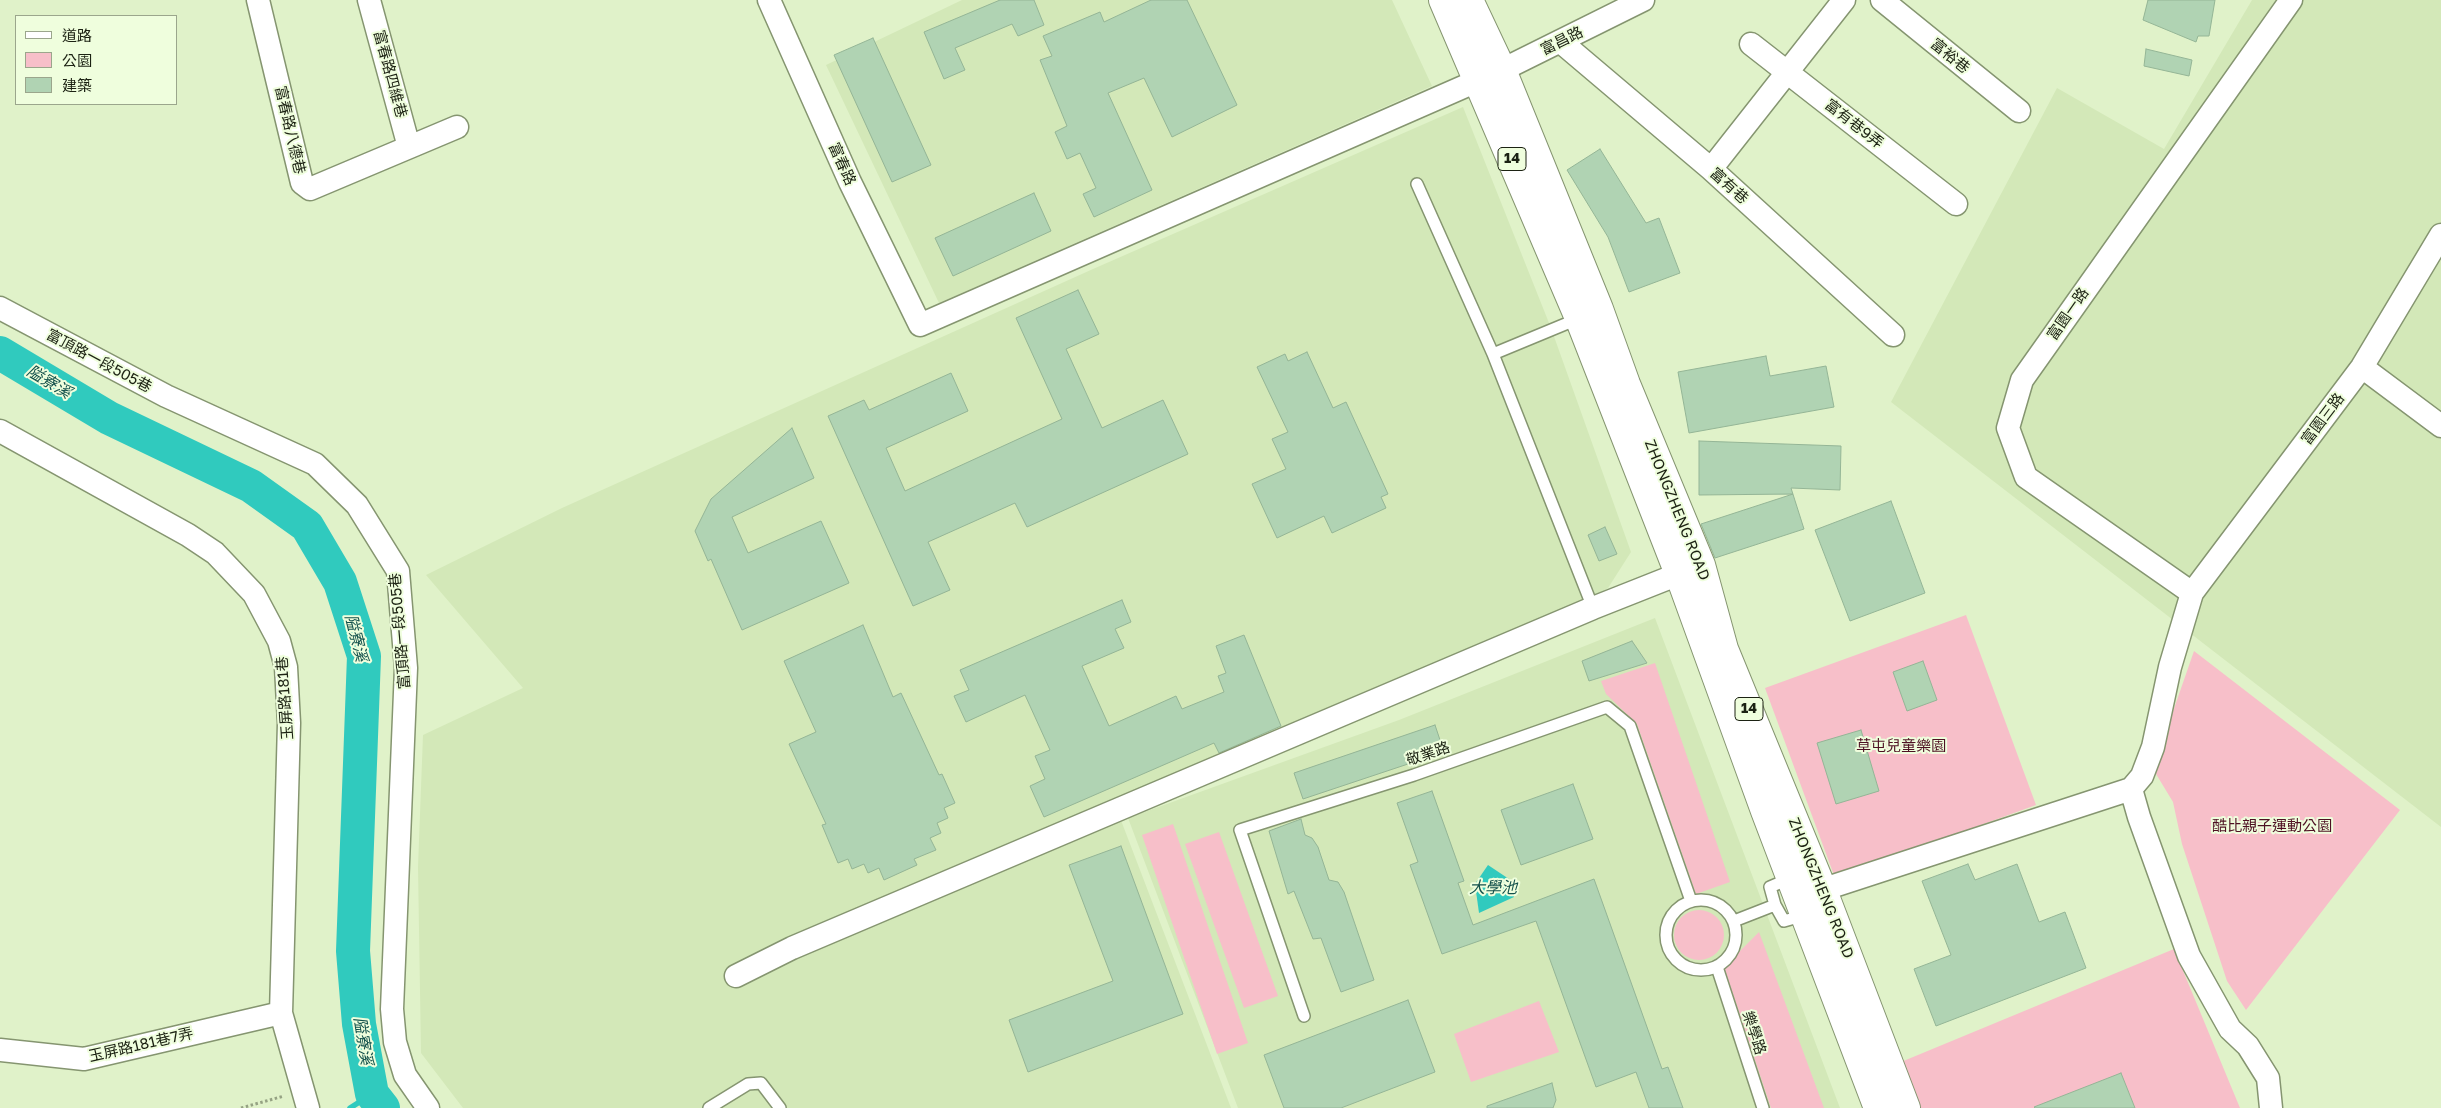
<!DOCTYPE html>
<html>
<head>
<meta charset="utf-8">
<style>
	body { margin:0 }
	#map { position:relative; width:2441px; height:1108px; overflow:hidden; background:#e0f2c9; font-family:"Golos Text","Noto Sans TC",sans-serif }
	canvas { display:block }
	.legend { position:absolute; left:15px; top:15px; width:162px; height:90px; box-sizing:border-box; background:#effedd; border:1px solid #9ba68c; margin:0; padding:6px 9px; list-style:none; font-size:15px; color:#1c2213 }
	.legend li { display:flex; align-items:center; gap:10px; height:25px }
	.legend b { width:25px; border:1px solid #9ba68c }
</style>
</head>
<body>
<div id="map">
<canvas width="2441" height="1108"></canvas>
<ul class="legend">
<li><b style="height:6px;background:#fff"></b>道路</li>
<li><b style="height:14px;background:#f7bfc9"></b>公園</li>
<li><b style="height:14px;background:#b0d3b3"></b>建築</li>
</ul>
</div>
<script>
const context = document.querySelector('canvas').getContext('2d');
context.lineJoin = 'round';
function fill(path, color) {
  context.fillStyle = color;
  context.fill(path, 'evenodd');
}
function poly(rows) {
  const path = new Path2D();
  for (const r of rows) {
    if (r.length === 3) {
      path.moveTo(r[0] + r[2], r[1]);
      path.arc(r[0], r[1], r[2], 0, 2 * Math.PI);
      continue;
    }
    path.moveTo(r[0], r[1]);
    for (let i = 2; i < r.length; i += 2) path.lineTo(r[i], r[i + 1]);
  }
  return path;
}
function trace(path, color, width, dash) {
  context.strokeStyle = color;
  context.lineWidth = width;
  context.lineCap = dash ? 'butt' : 'round';
  context.setLineDash(dash || []);
  context.stroke(path);
}
function label(font, color, halo, rows, align = 'center') {
  context.font = font + ' "Golos Text","Noto Sans TC",sans-serif';
  context.lineWidth = 4;
  context.setLineDash([]);
  context.textBaseline = 'middle';
  context.strokeStyle = halo;
  context.fillStyle = color;
  for (const [text, x, y, turn = 0] of rows) {
    context.save();
    context.translate(x, y);
    context.rotate((+turn || 0) * Math.PI / 180);
    context.textAlign = isNaN(turn) ? turn : align;
    if (halo) context.strokeText(text, 0, 0);
    context.fillText(text, 0, 0);
    context.restore();
  }
}
const built = poly([
	[962,0,1392,0,1432,86,939,303,826,65],
	[2252,0,2441,0,2441,827,1891,402,2057,88,2164,149],
	[1463,107,1551,328,1631,552,1608,588,1529,638,1114,802,1231,1108,463,1108,421,1053,418,867,423,735,523,688,426,575,562,508,1093,269],
	[1655,618,1840,1108,1238,1108,1128,818,1399,720]
]);
const green = poly([
	[1966,615,2036,805,1835,878,1765,688],
	[2194,651,2400,810,2246,1010,2227,981,2182,844,2173,802,2153,769],
	[1655,663,1730,882,1696,894,1637,724,1606,694,1601,681],
	[1173,824,1248,1043,1217,1054,1142,835],
	[1219,832,1278,996,1244,1008,1185,844],
	[1699,935,25],
	[1759,932,1824,1108,1771,1108,1724,967],
	[2174,949,2240,1108,1919,1108,1901,1062],
	[1539,1001,1559,1052,1471,1082,1454,1034]
]);
const water = poly([
	[1488,865,1509,879,1514,897,1479,913,1475,884]
]);
const stream = poly([
	[350,1108,372,1094]
]);
const river = poly([
	[0,353,109,418,251,486,307,526,340,582,364,656,353,951,359,1024,372,1094,383,1108]
]);
const building = poly([
	[1000,0,1034,0,1044,25,1018,36,1012,24,955,48,965,70,944,79,924,32,1000,0],
	[1151,0,1187,0,1237,105,1172,137,1144,78,1108,93,1152,190,1094,217,1083,194,1096,188,1080,153,1067,159,1055,132,1067,126,1040,60,1052,56,1043,36,1100,12,1104,22,1151,0],
	[2148,0,2215,0,2209,36,2198,36,2196,42,2143,20,2148,0],
	[873,38,931,165,892,182,834,55,873,38],
	[2146,49,2192,60,2189,76,2144,66,2146,49],
	[1600,149,1646,223,1659,218,1680,273,1629,292,1608,237,1567,170,1600,149],
	[1034,193,1051,231,953,276,935,238,1034,193],
	[1078,290,1099,334,1066,349,1102,428,1163,400,1188,454,1027,527,1015,503,928,542,950,590,913,606,828,416,864,400,869,410,951,373,968,411,886,448,905,491,1062,419,1016,318,1078,290],
	[1307,352,1333,408,1346,402,1388,494,1381,497,1386,508,1332,533,1324,516,1277,538,1252,484,1286,469,1272,439,1288,432,1257,367,1285,354,1288,361,1307,352],
	[1766,356,1770,376,1826,366,1834,407,1689,433,1678,372,1766,356],
	[792,428,814,478,732,517,748,553,821,521,849,583,742,630,711,559,708,561,695,531,711,499,792,428],
	[1699,441,1841,446,1840,490,1791,488,1804,529,1715,558,1701,524,1793,494,1699,495,1699,441],
	[1891,501,1925,593,1850,621,1815,530,1891,501],
	[1605,527,1617,554,1599,561,1588,535,1605,527],
	[1122,600,1131,622,1115,629,1124,648,1082,666,1109,726,1176,696,1182,709,1224,692,1218,676,1226,673,1216,646,1244,635,1281,726,1219,753,1214,743,1044,817,1030,786,1045,779,1035,756,1050,750,1025,695,966,722,954,696,969,690,960,670,1122,600],
	[863,625,893,697,901,693,939,775,942,774,955,803,944,808,948,818,937,823,941,833,930,838,936,850,914,859,917,865,884,880,879,868,868,873,864,864,852,869,848,859,838,863,822,825,826,824,789,744,816,732,784,661,863,625],
	[1632,641,1647,663,1589,681,1582,661,1632,641],
	[1923,661,1937,700,1907,711,1893,672,1923,661],
	[1435,725,1444,752,1303,799,1294,773,1435,725],
	[1861,730,1879,791,1836,804,1817,743,1861,730],
	[1573,784,1593,839,1521,865,1501,810,1573,784],
	[1432,791,1464,881,1458,883,1473,925,1594,879,1662,1069,1668,1067,1683,1108,1649,1108,1636,1072,1596,1087,1536,921,1442,954,1410,865,1418,862,1397,803,1432,791],
	[1301,819,1305,835,1312,838,1318,847,1329,880,1338,882,1344,892,1374,980,1341,992,1321,938,1313,939,1294,891,1288,894,1269,831,1301,819],
	[1121,846,1183,1014,1028,1072,1009,1020,1113,981,1069,865,1121,846],
	[1968,864,1975,880,2017,864,2039,922,2065,912,2086,968,1936,1026,1914,969,1951,955,1922,881,1968,864],
	[1408,1000,1435,1072,1341,1108,1284,1108,1264,1055,1408,1000],
	[2121,1073,2135,1108,2035,1108,2034,1107,2121,1073],
	[1552,1083,1556,1100,1553,1108,1487,1108,1487,1106,1552,1083]
]);
const path = poly([
	[241,1108,284,1096]
]);
const lane = poly([
	[1417,184,1493,354,1593,608],
	[1493,354,1580,318],
	[1791,878,1770,887,1775,905,1784,921,1805,915],
	[1701,935,35],
	[1734,921,1775,905],
	[1717,967,1763,1108],
	[1304,1016,1240,830,1414,775,1607,707,1630,726,1691,901],
	[709,1108,748,1084,761,1083,780,1108]
]);
const street = poly([
	[258,0,302,183,310,189,457,127],
	[369,0,409,147],
	[769,0,850,182,920,325,1502,70,1643,0],
	[1882,0,2019,111],
	[1561,42,1711,169,1893,335],
	[1751,44,1956,204],
	[1711,169,1844,0],
	[0,308,166,396,315,464,357,505,398,571,406,668,392,1009,395,1042,405,1075,428,1108],
	[2362,367,2441,426],
	[0,431,188,535,215,553,254,594,279,641,286,667,289,723,281,1013,308,1108],
	[2192,593,2026,477,2008,428,2022,380,2291,0],
	[1806,895,2131,789],
	[736,976,792,948,1593,608,1694,568],
	[0,1050,84,1059,281,1013],
	[2271,1108,2268,1078,2248,1046,2230,1029,2189,956,2139,817,2131,789,2142,776,2153,747,2170,667,2192,593,2362,367,2441,235]
]);
const primary = poly([
	[1443,0,1579,318,1679,574,1765,811,1878,1108],
	[1469,0,1502,70,1599,309,1626,384,1701,565,1724,649,1822,888,1906,1108]
]);
const shields = [
	[1512,159,28],
	[1749,709,28]
];
const shieldNames = [
	["14",1512,159],
	["14",1749,709]
];
const streetNames = [
	["富昌路",1562,41,-26],
	["富裕巷",1950,56,39],
	["富春路四維巷",390,74,75],
	["富有巷9弄",1854,124,38],
	["富春路八德巷",290,130,77],
	["富春路",842,164,66],
	["富有巷",1729,186,42],
	["富園一路",2068,314,-55],
	["富頂路一段505巷",99,361,28],
	["富園三路",2323,419,-53],
	["ZHONGZHENG ROAD",1677,510,68],
	["富頂路一段505巷",400,631,-95],
	["玉屏路181巷",285,698,-94],
	["敬業路",1428,754,-19],
	["ZHONGZHENG ROAD",1821,888,68],
	["樂學路",1754,1033,72],
	["玉屏路181巷7弄",141,1045,-13]
];
const parkNames = [
	["草屯兒童樂園",1901,746],
	["酷比親子運動公園",2272,826]
];
const waterNames = [
	["隘寮溪",49,382,31],
	["隘寮溪",356,638,76],
	["大學池",1493,888],
	["隘寮溪",363,1041,81]
];
fill(built, '#d3e8b8');
fill(green, '#f7bfc9');
fill(water, '#30cabe');
trace(stream, '#30cabe', 5.5);
trace(river, '#30cabe', 34);
fill(building, '#b0d3b3');
trace(building, '#94b596', 1);
trace(lane, '#859570', 14);
trace(street, '#859570', 25);
trace(primary, '#859570', 30);
trace(path, '#95a283', 3, [2.5, 2.5]);
trace(lane, '#fff', 11);
trace(street, '#fff', 22);
trace(primary, '#fff', 28);
for (const [x, y, w] of shields) {
  const box = new Path2D();
  box.roundRect(x - w / 2, y - 11.5, w, 23, 4);
  context.fillStyle = '#effedd';
  context.fill(box);
  trace(box, '#1c2213', 1);
}
label('bold 14px', '#1c2213', null, shieldNames);
label('15px', '#1c2213', '#effedd', streetNames);
label('15px', '#4e1023', '#effedd', parkNames);
label('italic 16px', '#12504b', '#effedd', waterNames);
</script>
</body>
</html>
